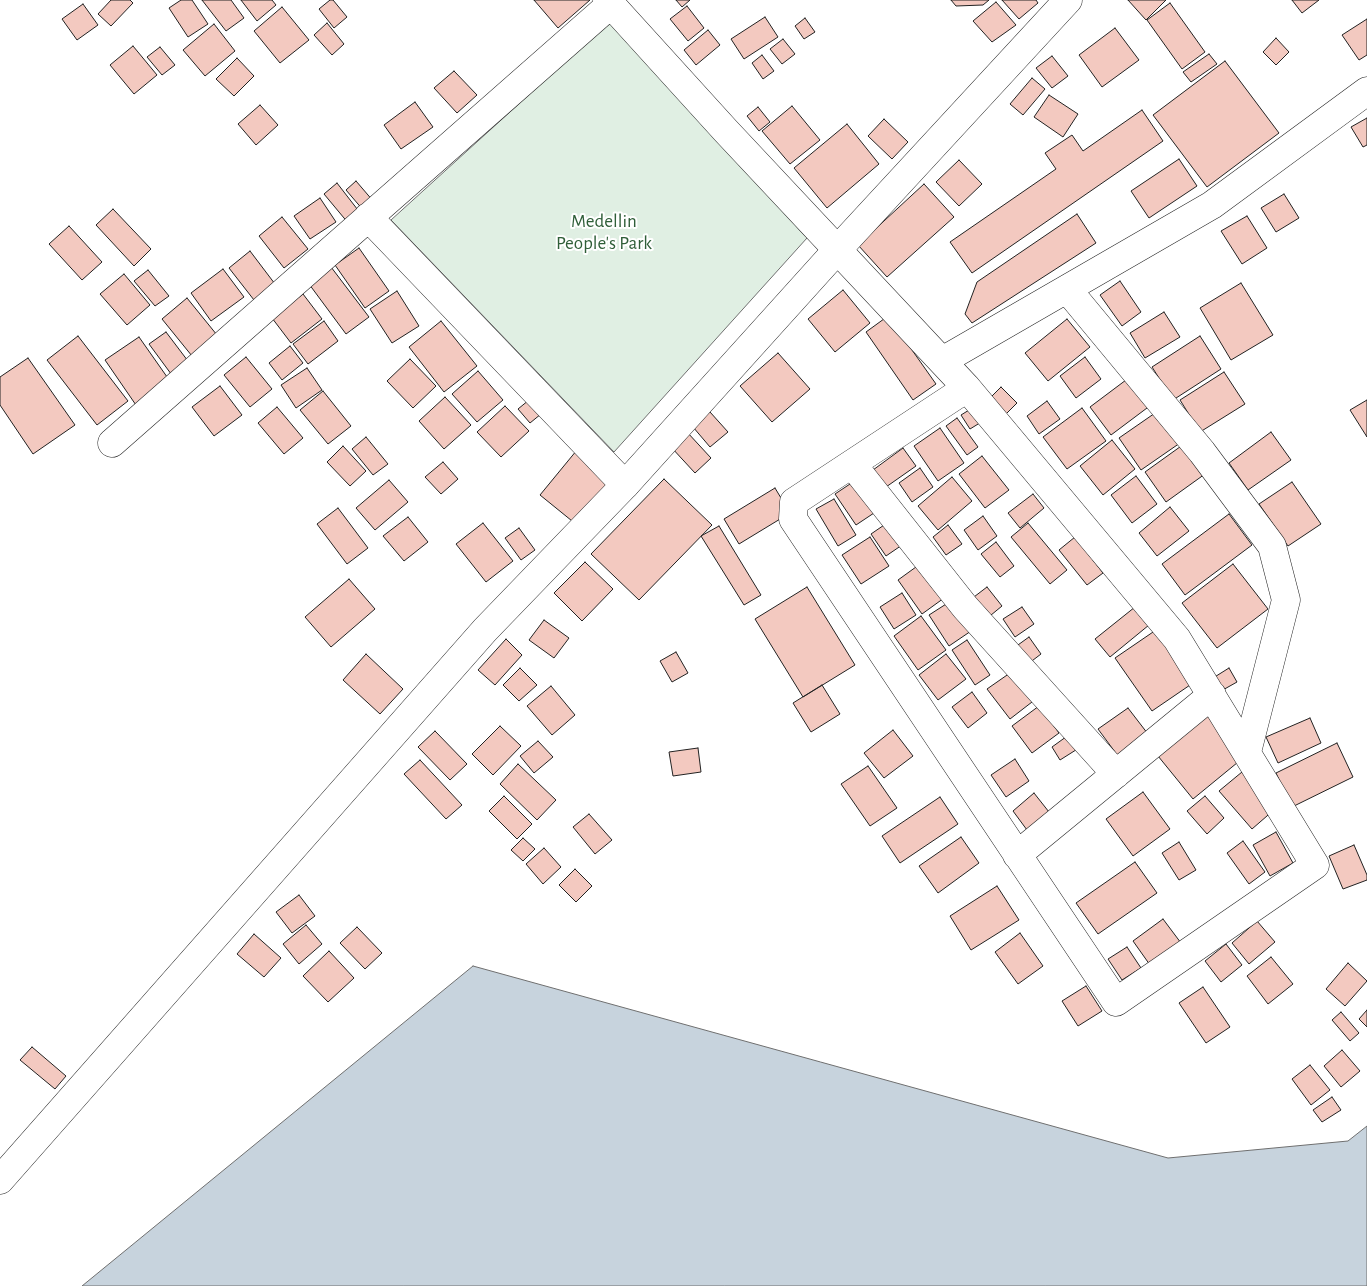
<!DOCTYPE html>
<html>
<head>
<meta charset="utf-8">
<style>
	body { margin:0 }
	canvas { display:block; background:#fff }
</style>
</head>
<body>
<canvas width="1367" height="1286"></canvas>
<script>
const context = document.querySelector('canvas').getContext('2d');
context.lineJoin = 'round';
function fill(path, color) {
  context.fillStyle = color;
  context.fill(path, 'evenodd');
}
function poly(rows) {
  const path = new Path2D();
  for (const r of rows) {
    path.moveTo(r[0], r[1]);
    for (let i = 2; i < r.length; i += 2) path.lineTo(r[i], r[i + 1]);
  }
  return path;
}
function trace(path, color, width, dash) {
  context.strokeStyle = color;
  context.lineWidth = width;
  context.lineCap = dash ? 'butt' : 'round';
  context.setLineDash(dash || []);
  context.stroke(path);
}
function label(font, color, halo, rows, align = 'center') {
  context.font = font + ' "Alegreya Sans",sans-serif';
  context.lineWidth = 4;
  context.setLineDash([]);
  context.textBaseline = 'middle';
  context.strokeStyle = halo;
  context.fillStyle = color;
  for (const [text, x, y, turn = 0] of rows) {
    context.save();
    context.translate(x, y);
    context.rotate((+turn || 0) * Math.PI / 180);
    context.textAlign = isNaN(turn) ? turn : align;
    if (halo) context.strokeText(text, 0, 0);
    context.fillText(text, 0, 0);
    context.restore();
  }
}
const green = poly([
	[609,22,807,238,614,452,391,220,609,22]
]);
const water = poly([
	[473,966,1168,1158,1348,1141,1367,1126,1367,1286,82,1286,473,966]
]);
const building = poly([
	[111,0,130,0,133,3,111,26,98,14,111,0],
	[181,0,192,0,208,24,188,37,169,8,181,0],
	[202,0,231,0,244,18,226,31,202,0],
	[241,0,272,0,276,5,257,21,241,0],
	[330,0,333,0,347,17,334,28,319,9,330,0],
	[534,0,590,0,558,28,534,0],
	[676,0,690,0,682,7,676,0],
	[951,0,989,0,983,5,956,6,951,0],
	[1002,0,1036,0,1038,3,1019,19,1002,0],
	[1128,0,1166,0,1146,20,1128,0],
	[1292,0,1319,0,1302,13,1292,0],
	[996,2,1016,25,992,42,973,21,996,2],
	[1170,3,1205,52,1182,69,1147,20,1170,3],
	[83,4,98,25,77,40,62,19,83,4],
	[687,6,704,28,688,41,670,19,687,6],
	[282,7,309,40,280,63,254,31,282,7],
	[765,17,778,37,744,59,731,39,765,17],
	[805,18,815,32,804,39,795,26,805,18],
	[1367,19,1367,55,1359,60,1342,35,1367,19],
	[327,23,344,44,332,55,314,35,327,23],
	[214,24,235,51,205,76,183,50,214,24],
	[1115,28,1139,60,1102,87,1079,55,1115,28],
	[708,30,720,45,696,65,684,50,708,30],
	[1276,38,1289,52,1276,65,1263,52,1276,38],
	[783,39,795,54,782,64,770,49,783,39],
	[133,46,157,75,134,94,110,65,133,46],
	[160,47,175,65,162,75,147,57,160,47],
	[1209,54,1217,64,1191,82,1183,72,1209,54],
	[762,55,774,71,763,79,752,63,762,55],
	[1052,56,1068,76,1052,88,1036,68,1052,56],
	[237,58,254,76,234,96,216,79,237,58],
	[1225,61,1279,133,1207,187,1153,115,1225,61],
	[454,71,477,95,457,113,434,88,454,71],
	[1032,78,1045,89,1023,115,1010,104,1032,78],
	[1049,95,1078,114,1063,137,1034,117,1049,95],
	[415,102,433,127,401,149,384,125,415,102],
	[260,105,278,125,256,145,238,124,260,105],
	[792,106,820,140,790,164,762,131,792,106],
	[758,107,770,122,759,131,747,116,758,107],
	[1142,110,1163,141,972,273,950,242,1056,169,1045,153,1072,135,1083,151,1142,110],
	[1367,118,1367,145,1363,147,1351,127,1367,118],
	[884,119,908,142,892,159,868,136,884,119],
	[847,124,879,164,827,208,794,168,847,124],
	[1179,159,1197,186,1149,218,1131,191,1179,159],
	[959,160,982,184,959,206,936,182,959,160],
	[356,181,374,202,364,211,346,190,356,181],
	[337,183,361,214,349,224,324,194,337,183],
	[924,184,954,217,887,277,858,245,924,184],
	[1284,194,1299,218,1276,232,1261,208,1284,194],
	[320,198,336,222,310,239,294,216,320,198],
	[113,209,151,249,134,266,96,225,113,209],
	[1077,214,1096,243,972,323,965,314,977,282,1077,214],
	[1247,216,1267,248,1242,264,1221,231,1247,216],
	[282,217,308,249,284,268,259,236,282,217],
	[69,226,102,262,82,280,49,244,69,226],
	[359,248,389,291,365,308,335,265,359,248],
	[250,251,275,284,254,300,229,268,250,251],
	[331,267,369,317,346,334,309,284,331,267],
	[223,269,244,297,211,321,191,293,223,269],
	[148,270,169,296,155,306,134,281,148,270],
	[124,274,150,305,127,325,100,294,124,274],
	[1120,281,1141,312,1122,326,1100,295,1120,281],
	[1241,283,1273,335,1231,360,1200,308,1241,283],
	[843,290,870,323,835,352,808,319,843,290],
	[397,291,419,326,392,343,370,309,397,291],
	[303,294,322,319,291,343,272,318,303,294],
	[187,298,217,335,192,356,162,319,187,298],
	[1164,312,1180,337,1145,358,1130,333,1164,312],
	[888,316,936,384,913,400,866,332,888,316],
	[1067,319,1090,347,1048,381,1025,353,1067,319],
	[324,321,338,341,308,364,293,344,324,321],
	[441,321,477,366,444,392,409,347,441,321],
	[166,332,194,369,177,382,149,344,166,332],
	[78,336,128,401,97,425,47,360,78,336],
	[1200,336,1221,369,1173,400,1152,367,1200,336],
	[139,337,172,384,138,408,105,360,139,337],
	[290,346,303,363,282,380,269,363,290,346],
	[778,353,810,389,772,422,740,386,778,353],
	[246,357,272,389,250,407,224,375,246,357],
	[1085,357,1101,379,1076,398,1060,376,1085,357],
	[28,358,75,425,33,454,0,405,0,377,28,358],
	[410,359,436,386,413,408,387,381,410,359],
	[307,368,322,390,296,408,281,385,307,368],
	[478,371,503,400,477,422,452,394,478,371],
	[1224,372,1245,404,1200,432,1180,400,1224,372],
	[1134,374,1155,402,1111,435,1090,407,1134,374],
	[220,386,242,415,214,436,192,407,220,386],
	[1001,387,1017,403,1005,415,989,399,1001,387],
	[323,391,351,426,328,444,300,410,323,391],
	[445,397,471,425,444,449,419,421,445,397],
	[529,400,541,414,530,423,518,409,529,400],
	[1367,400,1367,437,1350,410,1367,400],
	[1047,401,1060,419,1039,434,1027,416,1047,401],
	[505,406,529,431,501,457,477,432,505,406],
	[277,407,303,438,284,454,258,423,277,407],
	[974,407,983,421,970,429,961,415,974,407],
	[1082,408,1106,441,1067,469,1043,437,1082,408],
	[1158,411,1180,443,1141,470,1119,438,1158,411],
	[710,412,728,432,710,447,693,427,710,412],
	[957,418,978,447,967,455,946,426,957,418],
	[940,428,964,463,938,481,914,446,940,428],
	[687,432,711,458,695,473,671,447,687,432],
	[1271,432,1291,460,1248,490,1229,463,1271,432],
	[366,437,388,464,373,475,352,449,366,437],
	[1112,440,1135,469,1103,495,1080,466,1112,440],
	[1184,444,1205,474,1166,502,1145,472,1184,444],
	[343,446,366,471,350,486,327,462,343,446],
	[903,448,916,466,886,487,873,470,903,448],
	[577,450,613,480,577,525,540,495,577,450],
	[982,456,1009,490,985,508,959,474,982,456],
	[443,462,458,479,441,494,425,477,443,462],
	[920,468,933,487,912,502,899,483,920,468],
	[1136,476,1157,504,1132,523,1111,495,1136,476],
	[952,477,972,501,938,530,918,506,952,477],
	[859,478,880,509,856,525,835,494,859,478],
	[664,479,712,525,639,600,591,554,664,479],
	[389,480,408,502,375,530,356,508,389,480],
	[1292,482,1321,524,1288,546,1259,504,1292,482],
	[775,488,790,513,739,544,724,519,775,488],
	[1033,494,1044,508,1020,528,1008,513,1033,494],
	[834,499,856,535,838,546,816,509,834,499],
	[1170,507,1189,531,1157,556,1139,533,1170,507],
	[338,508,368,548,347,564,317,524,338,508],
	[1229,514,1252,545,1185,595,1162,564,1229,514],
	[983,516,997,536,978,550,964,530,983,516],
	[408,517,428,542,404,561,383,536,408,517],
	[890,521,905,543,886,556,871,534,890,521],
	[483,523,513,561,486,582,456,544,483,523],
	[1028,523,1067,570,1050,584,1011,537,1028,523],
	[948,525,962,544,946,555,933,537,948,525],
	[719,526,761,595,744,605,701,536,719,526],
	[519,528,535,550,521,560,505,538,519,528],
	[870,537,889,566,861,584,842,555,870,537],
	[1075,537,1103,573,1087,585,1059,550,1075,537],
	[996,542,1014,566,1000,577,981,554,996,542],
	[927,559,951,593,922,614,898,580,927,559],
	[585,562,613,589,582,621,554,593,585,562],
	[1233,564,1268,609,1217,648,1182,603,1233,564],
	[349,579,375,609,331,647,305,617,349,579],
	[807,587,855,665,803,697,755,619,807,587],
	[987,587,1002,606,985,620,970,600,987,587],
	[902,593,916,615,894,629,880,607,902,593],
	[954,599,974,629,949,646,929,615,954,599],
	[1022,607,1034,624,1015,637,1003,619,1022,607],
	[1135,607,1149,625,1110,657,1095,639,1135,607],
	[921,616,946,650,918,670,894,636,921,616],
	[544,620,569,638,554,658,529,640,544,620],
	[1156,630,1193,683,1152,711,1115,658,1156,630],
	[1029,637,1041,654,1024,667,1011,650,1029,637],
	[506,639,522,655,495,685,478,670,506,639],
	[967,640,990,675,975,685,952,650,967,640],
	[676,652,688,673,672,682,660,661,676,652],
	[366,654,403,689,380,714,343,680,366,654],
	[946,654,966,679,938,700,919,675,946,654],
	[520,668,537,685,519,701,503,685,520,668],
	[1229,668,1237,682,1221,691,1213,678,1229,668],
	[1010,673,1032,702,1010,719,987,689,1010,673],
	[822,685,840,714,811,732,793,703,822,685],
	[551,686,575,715,552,735,527,706,551,686],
	[972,692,987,713,968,728,952,707,972,692],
	[1039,706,1059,733,1032,753,1012,726,1039,706],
	[1128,708,1148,734,1118,756,1098,729,1128,708],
	[1207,715,1243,758,1193,799,1158,756,1207,715],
	[1310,718,1321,743,1278,763,1266,737,1310,718],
	[500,726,521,746,493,775,472,754,500,726],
	[893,730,913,756,884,778,864,753,893,730],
	[435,731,467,764,450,780,418,747,435,731],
	[1070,734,1079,748,1060,760,1052,747,1070,734],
	[538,741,553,757,534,773,520,756,538,741],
	[1337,743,1353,777,1292,807,1276,773,1337,743],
	[698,748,701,772,673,776,669,752,698,748],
	[1015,759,1029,781,1006,797,991,775,1015,759],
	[420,760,462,805,446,819,404,774,420,760],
	[518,764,556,800,537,820,500,784,518,764],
	[868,766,897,808,870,826,841,784,868,766],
	[1242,772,1275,809,1252,829,1219,791,1242,772],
	[1143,792,1170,829,1133,856,1106,819,1143,792],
	[1034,793,1049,812,1027,830,1013,811,1034,793],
	[504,796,532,824,517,839,489,811,504,796],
	[1205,796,1224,818,1207,834,1187,811,1205,796],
	[940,797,958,824,900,863,882,836,940,797],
	[589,814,612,840,595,854,573,827,589,814],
	[1276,832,1293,863,1270,876,1253,845,1276,832],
	[961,837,979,863,938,893,919,866,961,837],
	[523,838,535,849,523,861,511,850,523,838],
	[1243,841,1265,872,1249,884,1227,853,1243,841],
	[1179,842,1196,870,1179,880,1162,853,1179,842],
	[1354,845,1367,875,1367,880,1343,889,1329,856,1354,845],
	[544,848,561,867,543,884,526,864,544,848],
	[1135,862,1157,893,1098,934,1076,903,1135,862],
	[575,869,592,886,576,902,559,885,575,869],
	[997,886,1019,920,971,950,950,916,997,886],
	[299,895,315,916,292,933,276,912,299,895],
	[1163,919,1181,943,1150,965,1133,941,1163,919],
	[1257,921,1275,942,1249,964,1232,943,1257,921],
	[306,925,322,944,299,964,283,944,306,925],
	[357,927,382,953,365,969,340,943,357,927],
	[1020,933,1043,966,1018,984,995,952,1020,933],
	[254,934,281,958,264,977,237,954,254,934],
	[1226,944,1242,965,1221,982,1205,961,1226,944],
	[1127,947,1141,968,1122,980,1108,959,1127,947],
	[329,951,354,978,328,1002,303,976,329,951],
	[1271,957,1293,984,1268,1004,1247,976,1271,957],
	[1348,963,1367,981,1345,1006,1326,989,1348,963],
	[1086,986,1102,1011,1078,1026,1062,1001,1086,986],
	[1203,987,1230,1027,1206,1043,1179,1003,1203,987],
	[1367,1010,1367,1027,1359,1019,1367,1010],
	[1341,1012,1359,1033,1350,1041,1332,1020,1341,1012],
	[32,1047,66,1076,55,1089,20,1060,32,1047],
	[1342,1050,1360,1071,1341,1087,1324,1066,1342,1050],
	[1310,1065,1330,1090,1311,1105,1292,1079,1310,1065],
	[1332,1097,1341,1110,1322,1122,1313,1110,1332,1097]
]);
const minor = poly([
	[607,0,726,131,967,388,1177,639,1315,865,1116,1002,793,519,794,502,967,388],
	[368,217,625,485],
	[1067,289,1202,452,1272,546,1286,600,1247,752],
	[942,361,1212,205,1367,91],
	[112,443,611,4],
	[852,464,965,607,1116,774],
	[1017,855,1212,695]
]);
const major = poly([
	[0,1180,485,630,625,485,838,249,1068,0]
]);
const parkNames = [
	["Medellin",604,221],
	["People's Park",604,243]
];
fill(green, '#e0efe3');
trace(green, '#6f6f6f', 1);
fill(water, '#c7d3dd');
trace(water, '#6f6f6f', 1);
fill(building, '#f3c9c0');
trace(building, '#222', 1);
trace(minor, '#222', 29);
trace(major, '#222', 29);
trace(minor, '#fff', 28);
trace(major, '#fff', 28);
label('19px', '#2f5e38', '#fff', parkNames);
</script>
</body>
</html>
